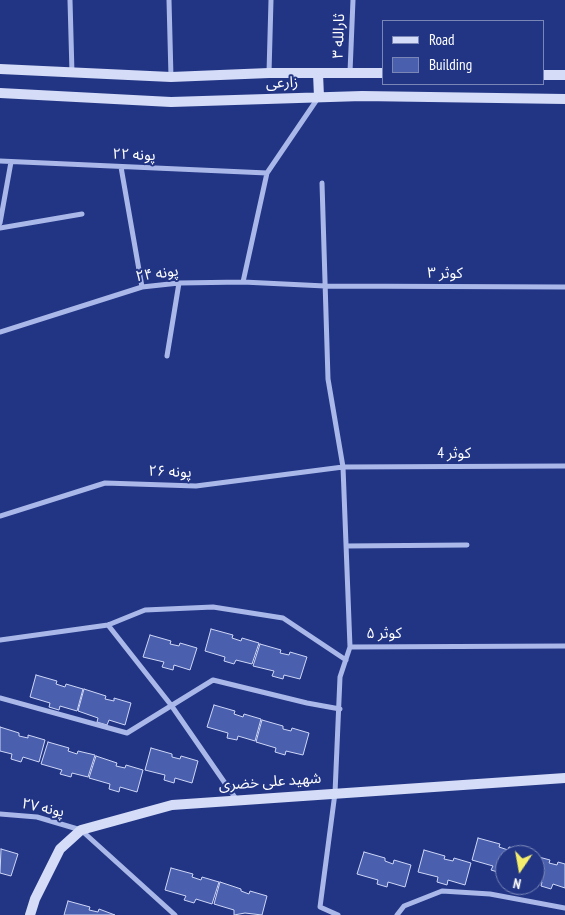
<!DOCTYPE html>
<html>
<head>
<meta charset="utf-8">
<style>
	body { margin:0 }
	#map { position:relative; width:565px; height:915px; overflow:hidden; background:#223585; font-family:"PT Sans Narrow",sans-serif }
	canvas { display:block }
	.legend { position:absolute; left:382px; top:20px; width:162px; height:65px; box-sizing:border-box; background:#223585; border:1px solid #7a86b6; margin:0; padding:6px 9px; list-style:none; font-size:15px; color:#fff }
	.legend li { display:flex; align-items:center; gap:10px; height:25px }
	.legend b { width:25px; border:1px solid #7a86b6 }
	.north { position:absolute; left:495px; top:845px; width:50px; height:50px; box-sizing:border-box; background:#223585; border:1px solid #7a86b6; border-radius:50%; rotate:192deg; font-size:14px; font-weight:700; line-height:20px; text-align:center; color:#fff }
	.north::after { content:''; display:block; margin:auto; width:18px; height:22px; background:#f5ee6c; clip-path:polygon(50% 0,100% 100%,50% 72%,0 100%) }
</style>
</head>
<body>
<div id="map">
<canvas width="565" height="915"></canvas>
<ul class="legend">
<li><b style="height:6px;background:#d5dcf7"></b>Road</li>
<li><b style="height:14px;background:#4a5fad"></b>Building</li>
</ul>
<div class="north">N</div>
</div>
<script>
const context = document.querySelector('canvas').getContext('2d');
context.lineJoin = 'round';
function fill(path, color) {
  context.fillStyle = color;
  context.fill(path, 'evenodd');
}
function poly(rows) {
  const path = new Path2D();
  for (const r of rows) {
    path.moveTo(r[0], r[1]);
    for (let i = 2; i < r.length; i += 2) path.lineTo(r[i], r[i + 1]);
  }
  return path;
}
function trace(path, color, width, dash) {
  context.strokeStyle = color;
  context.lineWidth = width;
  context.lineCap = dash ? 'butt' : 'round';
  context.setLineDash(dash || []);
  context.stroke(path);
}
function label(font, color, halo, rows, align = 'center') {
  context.font = font + ' "PT Sans Narrow","Noto Sans Arabic",sans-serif';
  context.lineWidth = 4;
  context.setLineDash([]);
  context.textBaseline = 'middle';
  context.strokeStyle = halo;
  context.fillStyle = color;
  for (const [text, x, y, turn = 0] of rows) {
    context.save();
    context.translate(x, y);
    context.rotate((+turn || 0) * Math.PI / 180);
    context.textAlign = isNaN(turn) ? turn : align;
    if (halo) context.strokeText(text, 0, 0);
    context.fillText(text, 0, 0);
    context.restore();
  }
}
const building = poly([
	[211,629,233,635,232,638,241,641,242,638,259,643,252,664,236,660,234,664,224,661,225,657,205,651,211,629],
	[150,635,171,641,170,644,179,646,180,643,197,648,190,670,174,665,173,670,162,667,164,662,143,657,150,635],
	[260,644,281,650,280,653,289,655,290,652,307,657,300,679,284,675,283,679,272,676,274,671,253,666,260,644],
	[36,675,57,681,56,684,65,687,66,684,83,689,77,711,60,706,59,710,49,707,50,703,30,697,36,675],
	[84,689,106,696,105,699,114,701,114,698,131,703,125,725,109,720,107,725,97,722,98,718,78,711,84,689],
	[214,705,235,711,234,714,243,717,244,714,261,719,255,741,238,736,237,740,227,738,228,733,207,727,214,705],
	[262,720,283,726,283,729,291,731,292,728,309,733,303,755,286,751,285,755,275,752,276,748,256,742,262,720],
	[0,727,19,733,19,736,28,738,28,735,45,740,39,762,23,757,21,762,11,759,12,754,0,751,0,727],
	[48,742,69,748,68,751,77,754,78,751,95,755,88,777,72,773,71,777,60,774,62,770,41,764,48,742],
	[151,748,172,754,172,757,180,759,181,756,198,761,192,783,175,778,174,783,164,780,165,775,145,770,151,748],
	[96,756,117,763,116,766,125,768,126,765,143,770,137,792,120,787,119,792,109,789,110,784,89,778,96,756],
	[478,838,500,844,499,847,508,850,509,847,526,851,525,855,505,855,505,869,503,869,501,873,491,870,493,866,472,860,478,838],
	[1,849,18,854,11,876,0,873,1,849],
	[424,850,445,856,444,859,453,861,454,858,471,863,465,885,448,880,447,885,437,882,438,877,418,872,424,850],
	[364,852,385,858,385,861,393,864,394,860,411,865,405,887,388,882,387,887,377,884,378,880,357,874,364,852],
	[535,856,550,860,549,863,557,865,558,862,565,864,565,888,553,884,551,889,541,886,542,882,535,879,535,856],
	[171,868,193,874,192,877,201,880,202,877,219,882,212,904,196,899,194,903,184,900,186,896,165,890,171,868],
	[220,882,241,889,241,891,249,894,250,891,267,896,262,915,245,913,234,915,234,910,214,904,220,882],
	[68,901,90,907,89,910,98,912,99,909,115,915,64,915,68,901]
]);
const street = poly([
	[70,0,72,73],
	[169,0,171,77],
	[350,72,353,0],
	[269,73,271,0],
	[0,161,267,173],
	[121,167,142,287],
	[322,183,328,379,343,467,350,647],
	[0,223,11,162],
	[0,228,82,214],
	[243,282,267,173,318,98],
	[0,332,142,287,179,283,243,282,325,286,565,287],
	[167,356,179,283],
	[0,516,105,483,196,486,343,467,565,466],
	[346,546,467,545],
	[108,625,171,705,236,799],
	[0,640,108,625,145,610,213,607,283,618,346,660],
	[0,698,127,733,213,680,307,703,340,709],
	[0,814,37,817,81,830,175,915],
	[338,915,320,907,335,793,340,677,350,647,565,646],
	[397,915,404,906,442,891,490,894,565,908]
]);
const secondary = poly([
	[0,69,171,77,269,73,384,73],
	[318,73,319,97],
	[544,75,565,75],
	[0,93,171,102,362,96,565,99],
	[30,915,35,899,60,849,81,830,172,805,565,778]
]);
const streetNames = [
	["ثارالله ۳",339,36,-88],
	["زارعی",282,83,-2],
	["پونه ۲۲",134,155,2],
	["پونه ۲۴",157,274,-8],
	["کوثر ۳",445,274],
	["کوثر 4",454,454],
	["پونه ۲۶",170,472,2],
	["کوثر ۵",384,634],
	["شهید علی خضری",270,782,-4],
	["پونه ۲۷",43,808,12]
];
fill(building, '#4a5fad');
trace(building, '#cfd7f7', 1);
trace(street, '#aab8e9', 5);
trace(secondary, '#d5dcf7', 10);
label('15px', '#fff', '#223585', streetNames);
</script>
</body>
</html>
